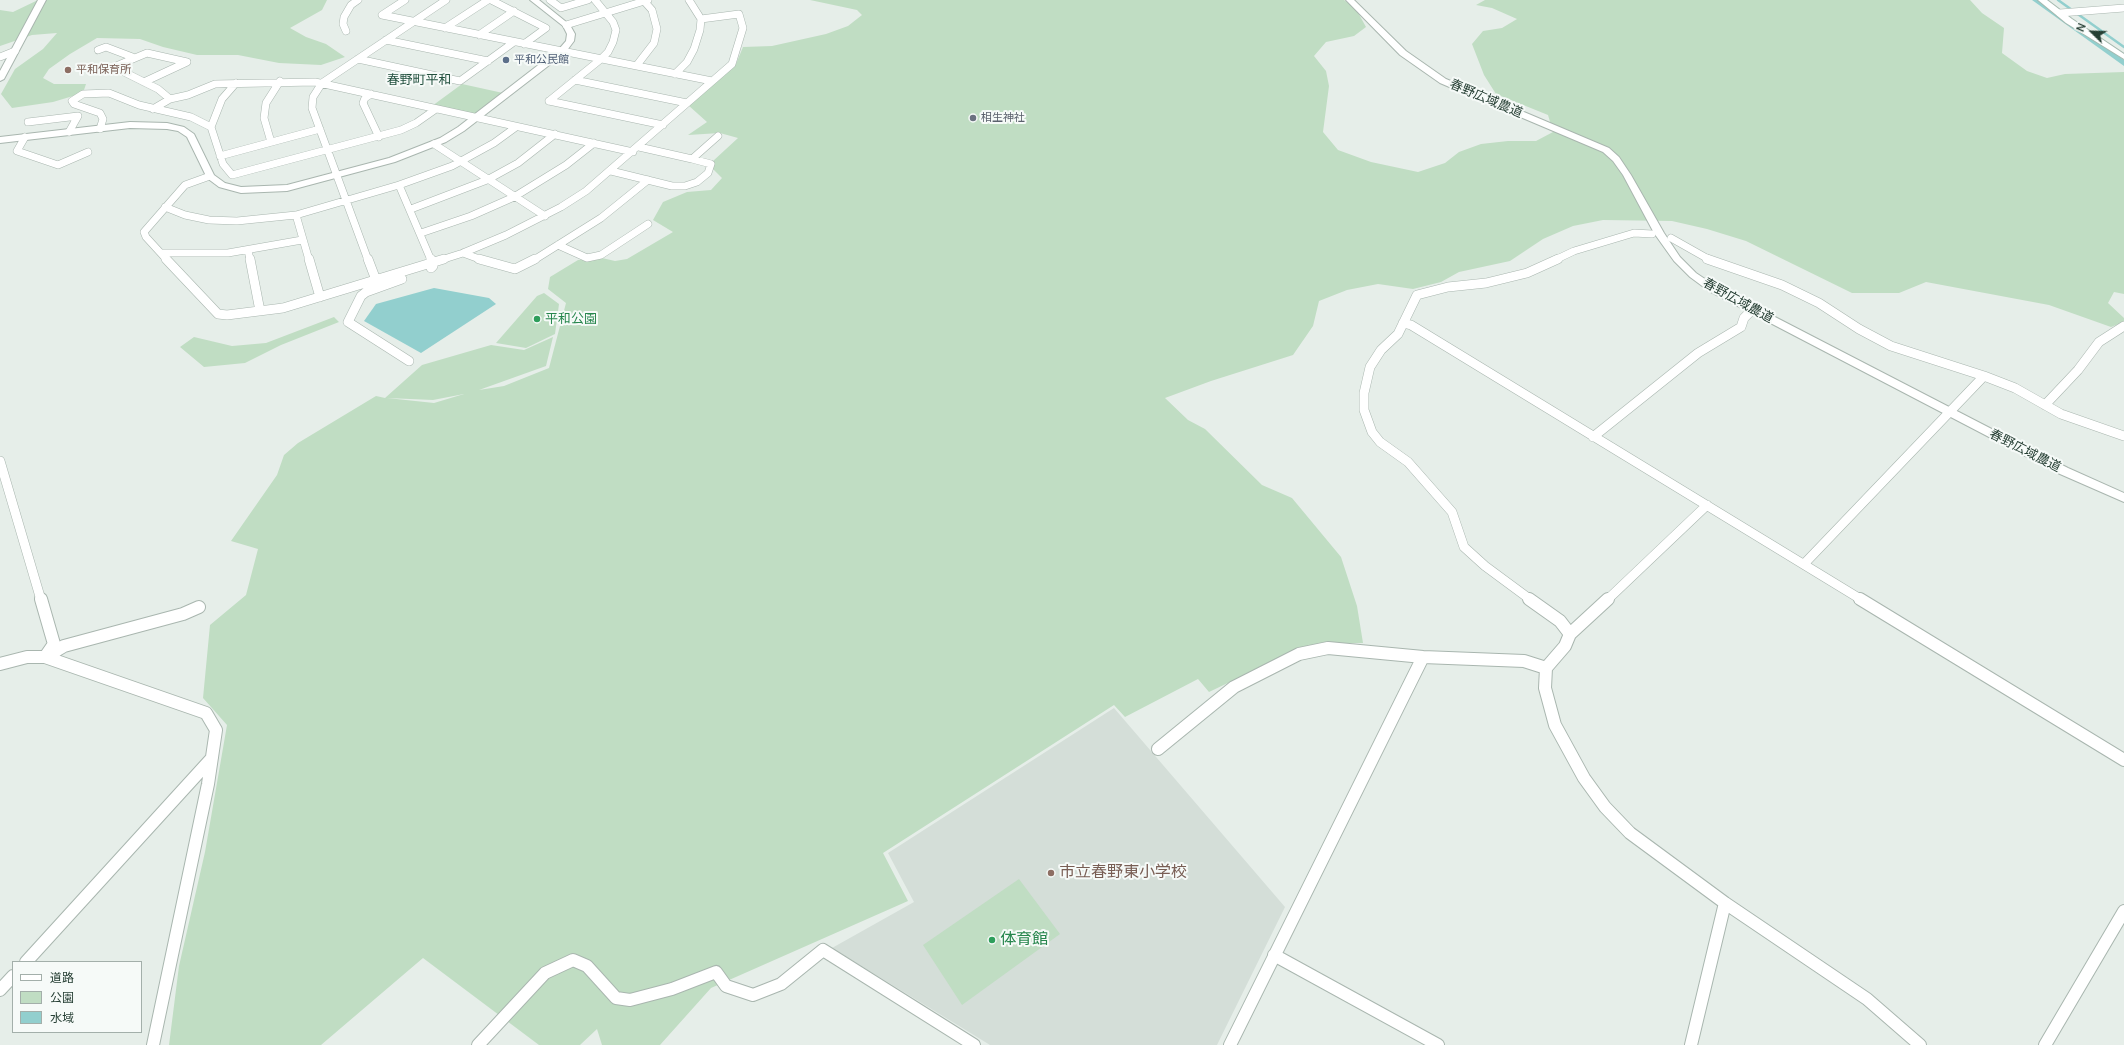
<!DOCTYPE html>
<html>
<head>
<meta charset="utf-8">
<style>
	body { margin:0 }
	#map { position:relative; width:2124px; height:1045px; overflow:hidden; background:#e6eee9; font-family:Manrope,"Noto Sans JP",sans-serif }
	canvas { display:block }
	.legend { position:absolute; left:12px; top:961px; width:130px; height:72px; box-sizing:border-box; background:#f6faf8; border:1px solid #a3afaa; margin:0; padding:5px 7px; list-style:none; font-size:12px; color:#263f34 }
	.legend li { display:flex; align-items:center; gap:8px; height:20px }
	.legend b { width:20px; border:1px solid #a3afaa }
	.north { position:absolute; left:2072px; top:12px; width:40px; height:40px; -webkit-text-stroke:3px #f6faf8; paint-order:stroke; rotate:293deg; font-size:11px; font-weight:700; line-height:16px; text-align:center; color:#263f34 }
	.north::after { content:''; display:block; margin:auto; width:14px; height:18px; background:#263f34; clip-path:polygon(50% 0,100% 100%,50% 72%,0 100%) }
</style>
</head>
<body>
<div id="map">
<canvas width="2124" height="1045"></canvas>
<ul class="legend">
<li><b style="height:5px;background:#fff"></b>道路</li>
<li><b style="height:11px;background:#c0ddc3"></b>公園</li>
<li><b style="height:11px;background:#92cfce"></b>水域</li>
</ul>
<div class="north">N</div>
</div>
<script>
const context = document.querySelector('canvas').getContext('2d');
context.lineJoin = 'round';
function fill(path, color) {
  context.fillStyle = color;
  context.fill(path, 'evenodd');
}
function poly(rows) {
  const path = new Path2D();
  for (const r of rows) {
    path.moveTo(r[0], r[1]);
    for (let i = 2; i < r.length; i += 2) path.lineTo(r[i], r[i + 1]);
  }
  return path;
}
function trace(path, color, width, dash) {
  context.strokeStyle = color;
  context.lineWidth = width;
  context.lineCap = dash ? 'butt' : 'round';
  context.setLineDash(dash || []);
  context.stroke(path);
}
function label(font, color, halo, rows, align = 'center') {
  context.font = font + ' Manrope,"Noto Sans JP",sans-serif';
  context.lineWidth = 4;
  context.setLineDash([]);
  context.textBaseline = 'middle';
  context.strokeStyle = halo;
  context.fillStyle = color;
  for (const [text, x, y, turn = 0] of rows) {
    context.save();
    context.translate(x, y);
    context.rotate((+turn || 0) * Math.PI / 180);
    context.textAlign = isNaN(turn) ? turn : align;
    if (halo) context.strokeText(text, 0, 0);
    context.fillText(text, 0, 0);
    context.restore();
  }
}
const built = poly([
	[1114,708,1285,907,1217,1045,990,1045,832,948,914,902,888,853]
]);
const green = poly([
	[38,0,327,0,322,10,290,28,306,37,326,44,345,57,321,65,279,63,238,55,197,55,163,47,140,39,97,38,70,54,49,69,43,78,54,84,86,84,83,93,53,102,12,108,1,94,15,69,43,49,57,33,32,35,0,46,0,10,13,12],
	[810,0,1344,0,1356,9,1366,27,1354,36,1326,42,1314,56,1326,71,1329,86,1323,132,1338,150,1371,162,1418,172,1445,163,1459,152,1481,144,1508,141,1536,141,1553,132,1548,115,1496,94,1484,75,1472,44,1483,31,1502,28,1517,19,1492,8,1476,5,1485,0,1970,0,1982,13,2004,28,2002,53,2027,71,2047,78,2065,74,2124,72,2124,294,2114,292,2108,303,2124,318,2124,322,2111,327,2049,305,1926,282,1899,293,1852,293,1746,241,1707,229,1672,221,1603,220,1573,226,1543,239,1510,261,1459,272,1441,282,1413,289,1378,284,1347,290,1319,301,1313,326,1293,355,1211,381,1165,398,1188,420,1205,429,1262,485,1292,498,1341,557,1357,606,1363,643,1328,643,1297,650,1209,692,1198,679,1125,717,1114,705,883,853,908,901,711,988,660,1045,602,1045,597,1029,580,1045,539,1045,423,958,321,1045,169,1045,179,966,205,852,227,725,203,698,210,625,246,595,258,549,231,541,277,475,284,455,298,443,376,396,385,398,422,365,491,345,524,350,553,337,546,366,479,390,504,386,549,368,566,303,548,289,550,277,578,260,602,258,615,261,627,259,673,232,653,220,663,202,687,192,711,190,722,178,713,169,713,161,738,138,720,133,688,135,707,122,688,105,736,64,743,47,772,46,826,34,848,26,862,15,857,10],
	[464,394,434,403,387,398,433,400],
	[462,84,503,93,474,115,432,106],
	[544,293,559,304,555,334,526,348,496,343,537,296],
	[334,317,339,322,281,345,245,363,204,367,180,347,194,337,232,346,266,343],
	[1019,879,1060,934,962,1005,923,945]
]);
const water = poly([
	[434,288,489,298,496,304,421,353,364,321,376,304]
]);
const stream = poly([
	[2058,0,2124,47]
]);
const canal = poly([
	[2032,0,2041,0,2124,60,2124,66,2032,0]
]);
const minorFar2 = poly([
	[405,0,382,15,712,81],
	[491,0,546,28,524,44],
	[550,0,561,8,588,0],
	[2060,13,2124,8],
	[566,25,648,0],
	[445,28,488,0],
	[346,31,343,24,344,17,351,5,358,0],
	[479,35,514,11],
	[386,40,488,61],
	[98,50,106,47,135,58,147,53,187,62,144,82],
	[0,57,15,51],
	[135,58,114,67,158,89,170,99,153,109],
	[358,59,460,81,514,42],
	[637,65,654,43,657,29,652,10,643,0],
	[675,74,687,62,694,49,700,30,701,19,689,0],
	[575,80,687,103],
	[236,83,222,99,211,127,223,164,232,175,401,130,416,123,436,109],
	[371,94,365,98,363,103,379,137],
	[170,99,188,95,215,84,315,82,633,152],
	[549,101,601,59,608,52,613,42,616,30,613,22,595,0],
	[549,101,663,125],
	[28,122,78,116,69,132],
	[100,129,103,119,100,113,74,104,72,101,83,94,109,93,139,105,191,117,211,127],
	[25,137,17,151,58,165,88,152],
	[271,142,264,118,266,103,280,81],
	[434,144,545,216],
	[639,147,692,159,718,136],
	[220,156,320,129],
	[611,171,672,186,685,186,697,182,708,173,711,164,692,159],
	[399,185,431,260],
	[165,207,185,215,209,220,237,221,296,215,399,185,452,166,494,143,516,127],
	[411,209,487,180,518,163,555,134],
	[296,215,309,260],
	[421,233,471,216,514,197,566,165,594,143],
	[1671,238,1710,260],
	[558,245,587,258,601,255,648,224],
	[248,250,250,260],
	[163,253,228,253,302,240],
	[463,253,482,260],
	[167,260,146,237,144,232,185,185,210,176],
	[368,260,312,108,313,97,322,83,446,0],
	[441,260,463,253,506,235,561,207,586,191,732,64,743,28,739,14,701,19],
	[534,260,601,218,648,180],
	[1555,260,1574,251,1634,233,1652,234]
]);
const minorFar1 = poly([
	[166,259,218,314,227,315,283,308,444,259],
	[250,259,260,311],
	[309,259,320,297],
	[368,259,376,280],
	[431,259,433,266,431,268],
	[479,259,515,269,535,259],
	[1707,259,1782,285,1819,303,1859,329,1891,346,1984,376,2015,388,2061,414,2124,436],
	[402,279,366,292,361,296,348,322,409,361],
	[1403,323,1411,325,1862,600],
	[2045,405,2078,370,2099,342,2124,326],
	[1593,437,1698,353,1741,327,1744,318,1752,310],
	[0,461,41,600],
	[1804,564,1984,376],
	[1531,600,1485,566,1464,547,1452,512,1408,462,1380,442,1372,432,1364,410,1364,393,1370,367,1381,350,1398,334,1417,295,1448,287,1486,283,1527,273,1558,259],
	[1607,600,1707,505]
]);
const minor = poly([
	[41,599,54,644,45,657],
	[1529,599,1560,621,1570,634],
	[1608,599,1570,634,1565,646,1546,668,1545,688,1555,725,1584,778,1605,807,1630,833,1725,903,1867,999,1920,1045],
	[1860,599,2124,760],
	[47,656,64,646,183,614,199,607],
	[0,664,27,657,45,657,206,713,216,730,208,784,153,1045],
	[1158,749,1234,687,1299,654,1328,648,1423,657,1524,661,1546,668],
	[1274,955,1438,1045],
	[26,962,212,758],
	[0,990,13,976],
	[478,1045,545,973,573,960,587,966,616,998,630,1000,672,989,716,972,726,986,753,995,781,984,823,950,974,1045],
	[1230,1045,1423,657],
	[1691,1045,1725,903],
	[2045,1045,2124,911]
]);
const tertiary = poly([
	[38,0,46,0,4,79,0,81,0,71,38,0],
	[530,0,539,0,570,25,575,34,574,41,565,53,464,131,446,142,395,162,287,191,241,193,219,187,207,178,187,137,178,131,167,129,130,128,0,143,0,137,130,122,167,123,184,127,194,134,214,175,225,183,241,187,287,185,389,158,440,138,458,127,559,49,566,41,567,34,563,26,530,0],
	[1346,0,1354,0,1406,51,1446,79,1609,148,1619,157,1631,175,1664,233,1680,257,1696,273,1717,287,2011,439,2068,468,2124,493,2124,502,2060,474,1709,291,1690,277,1674,261,1654,233,1623,175,1613,161,1603,152,1440,83,1400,55,1346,0]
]);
const secondary = poly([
	[2038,0,2047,0,2072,19,2124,54,2124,59,2066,23,2038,0]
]);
const markers = [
	[506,60,4,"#5c6f8a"],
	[68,70,4,"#8d6e63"],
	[973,118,4,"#6b7280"],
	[537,319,4,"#2e9e5b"],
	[1051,873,4,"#8d6e63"],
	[992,940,4,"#2e9e5b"]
];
const farServicenames = [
	["平和公民館",514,60]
];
const farEducationnames = [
	["平和保育所",76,70]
];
const farWorshipnames = [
	["相生神社",981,118]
];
const farQuarternames = [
	["春野町平和",419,80]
];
const streetNames = [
	["春野広域農道",1486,99,23],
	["春野広域農道",1738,301,29],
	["春野広域農道",2025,451,27]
];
const leisureNames = [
	["平和公園",545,319]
];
const nearEducationnames = [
	["市立春野東小学校",1059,873]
];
const nearLeisurenames = [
	["体育館",1000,940]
];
fill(built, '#d4ded8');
fill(green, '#c0ddc3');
fill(water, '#92cfce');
trace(stream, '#92cfce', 2.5);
fill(canal, '#92cfce');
trace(minorFar2, '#a9b6af', 8);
trace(minorFar1, '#a9b6af', 10);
trace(minor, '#a9b6af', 14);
trace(tertiary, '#a9b6af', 2);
trace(secondary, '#a5b9af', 2);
trace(minorFar2, '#fff', 7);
trace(minorFar1, '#fff', 9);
trace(minor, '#fff', 12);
fill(tertiary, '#fff');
fill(secondary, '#fff');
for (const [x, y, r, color] of markers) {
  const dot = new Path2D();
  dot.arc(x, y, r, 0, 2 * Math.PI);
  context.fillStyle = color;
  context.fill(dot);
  trace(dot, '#f6faf8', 1.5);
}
label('11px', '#4e5e75', '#f6faf8', farServicenames, 'left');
label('11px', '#785e54', '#f6faf8', farEducationnames, 'left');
label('11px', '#5b616d', '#f6faf8', farWorshipnames, 'left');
label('13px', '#22503e', '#f6faf8', farQuarternames);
label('13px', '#263f34', '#f6faf8', streetNames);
label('13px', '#27864d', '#f6faf8', leisureNames, 'left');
label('16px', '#785e54', '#f6faf8', nearEducationnames, 'left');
label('16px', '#27864d', '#f6faf8', nearLeisurenames, 'left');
</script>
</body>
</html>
